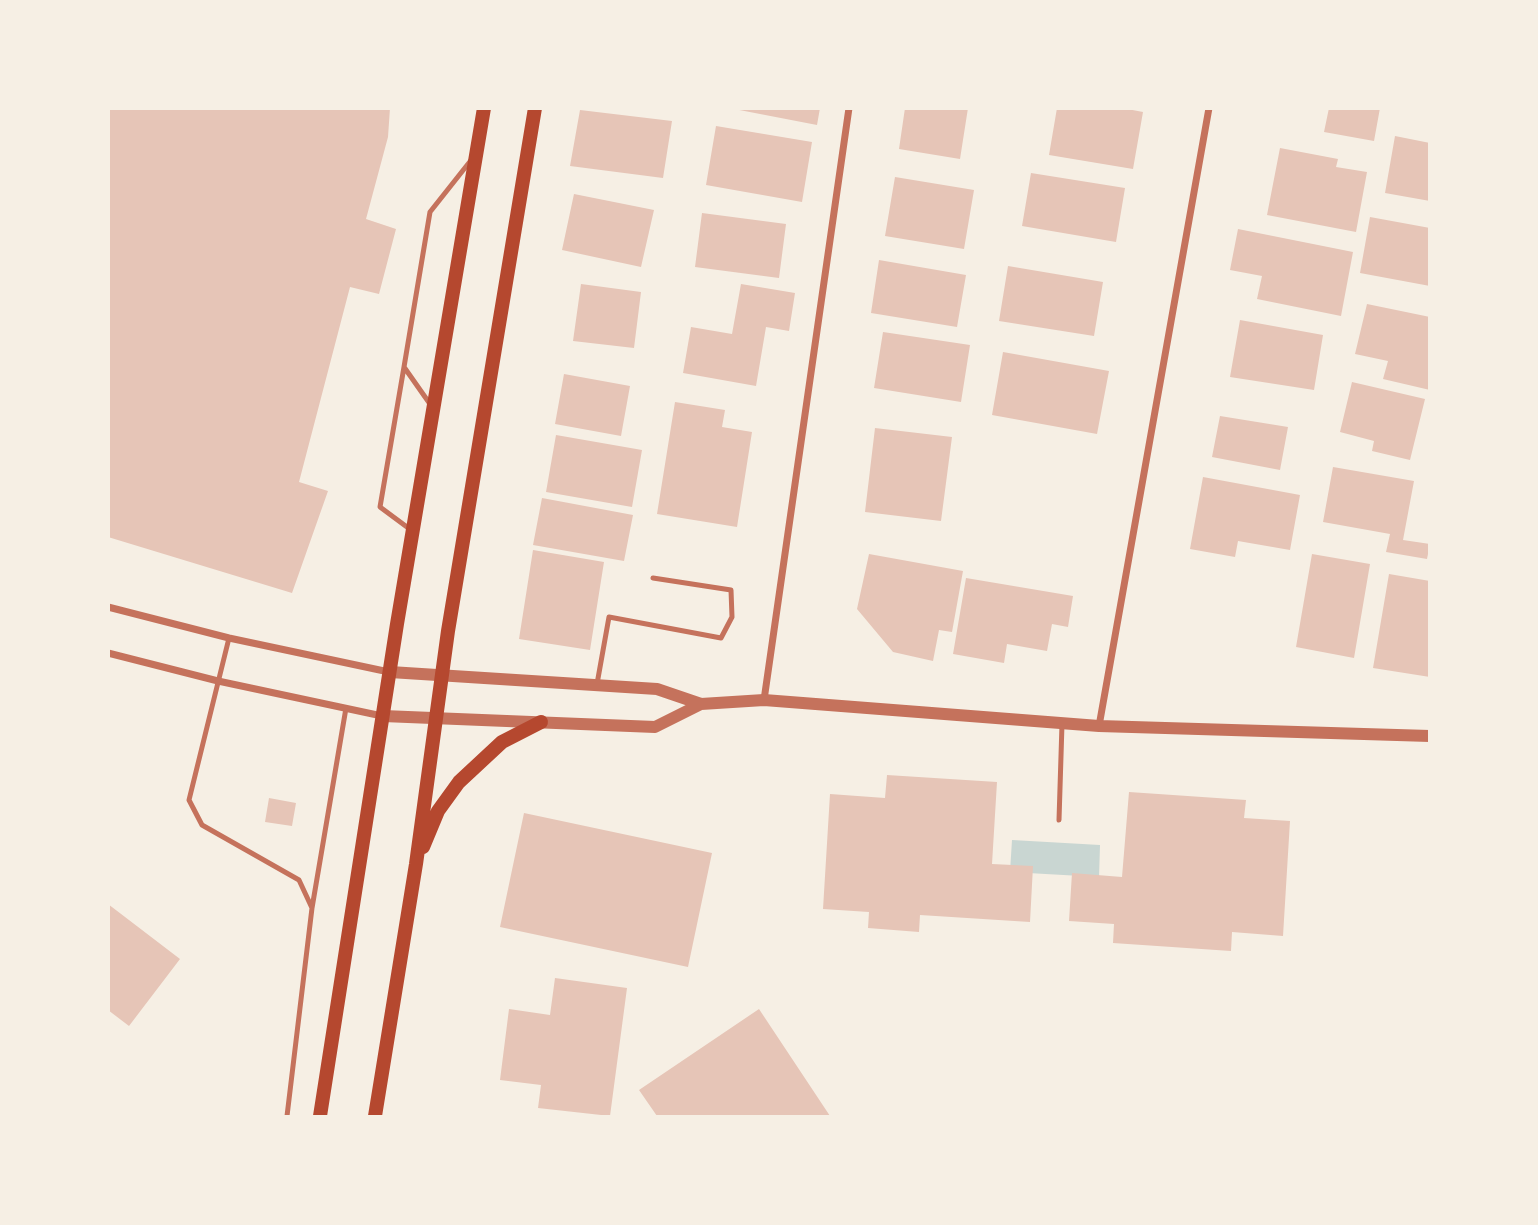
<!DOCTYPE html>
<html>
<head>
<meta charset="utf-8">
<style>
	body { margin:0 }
	#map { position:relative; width:1538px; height:1225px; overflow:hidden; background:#f6efe4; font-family:"Noto Sans",sans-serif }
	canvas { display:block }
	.frame { position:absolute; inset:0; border:110px solid #f6efe4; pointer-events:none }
</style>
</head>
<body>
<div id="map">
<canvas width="1538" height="1225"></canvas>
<div class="frame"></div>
</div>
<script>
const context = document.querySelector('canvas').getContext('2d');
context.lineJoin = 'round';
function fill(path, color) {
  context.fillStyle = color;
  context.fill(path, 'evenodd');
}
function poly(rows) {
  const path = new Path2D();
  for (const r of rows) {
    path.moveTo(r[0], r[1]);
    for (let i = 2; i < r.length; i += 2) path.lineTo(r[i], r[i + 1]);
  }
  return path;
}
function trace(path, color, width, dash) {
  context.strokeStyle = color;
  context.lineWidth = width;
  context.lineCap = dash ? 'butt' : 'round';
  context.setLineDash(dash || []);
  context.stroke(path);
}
const water = poly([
	[1012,840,1100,845,1099,877,1010,872]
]);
const building = poly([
	[108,108,390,108,388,137,366,219,396,229,379,294,350,287,299,482,328,491,292,593,108,537],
	[729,108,820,108,817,125],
	[905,108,968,108,960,159,899,149],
	[1057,108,1122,108,1143,112,1133,169,1049,155],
	[1329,108,1380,108,1374,141,1324,132],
	[580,110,672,121,663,178,570,166],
	[716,126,812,142,802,202,706,185],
	[1395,136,1430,143,1430,201,1385,193],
	[1280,148,1338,159,1336,167,1367,172,1356,232,1267,215],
	[1031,173,1125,188,1116,242,1022,226],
	[895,177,974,190,964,249,885,236],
	[574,194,654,210,641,267,562,250],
	[702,213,786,224,779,278,695,267],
	[1370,217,1430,228,1430,286,1360,273],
	[1238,229,1353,252,1341,316,1257,299,1262,276,1230,270],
	[879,260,966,275,957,327,871,313],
	[1008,266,1103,282,1094,336,999,321],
	[581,284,641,292,634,348,573,341],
	[741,284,795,293,789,331,766,327,756,386,683,373,691,327,732,334],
	[1367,304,1430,317,1430,390,1383,379,1388,361,1355,354],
	[1240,320,1323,335,1314,390,1230,377],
	[883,332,970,345,961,402,874,388],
	[1003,352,1109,371,1097,434,992,415],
	[564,374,630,386,621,436,555,424],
	[1352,382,1425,399,1410,460,1372,451,1374,441,1340,432],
	[675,402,725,410,722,427,752,432,737,527,657,514],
	[1220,416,1288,427,1280,470,1212,457],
	[875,428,952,437,941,521,865,512],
	[556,435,642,450,632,507,546,492],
	[1333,467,1414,481,1403,540,1430,544,1427,559,1386,552,1390,534,1323,522],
	[1203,477,1300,495,1290,550,1238,541,1235,557,1190,549],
	[542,498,633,515,624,561,533,545],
	[533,550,604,562,590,650,519,639],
	[869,554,963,571,952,632,939,630,933,661,893,652,857,609],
	[1312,554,1370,564,1354,658,1296,647],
	[1389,574,1430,581,1430,677,1373,668],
	[966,578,1073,596,1068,627,1052,624,1047,651,1007,644,1004,663,953,654],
	[887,775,997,782,992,864,1033,866,1030,922,920,915,919,932,868,928,869,912,823,909,830,794,885,798],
	[1129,792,1246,800,1244,818,1290,821,1283,936,1232,932,1231,951,1113,943,1114,924,1069,921,1072,873,1122,877],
	[269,798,296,803,292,826,265,822],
	[524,813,712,853,688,967,500,927],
	[108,904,180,959,129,1026,108,1010],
	[555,978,627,988,610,1116,538,1108,541,1085,500,1080,509,1009,550,1015],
	[759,1009,830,1116,657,1116,639,1090]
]);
const service = poly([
	[404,367,380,507,411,530],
	[430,404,404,367,430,212,472,159],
	[229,638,189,800,202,825,299,880,312,908,287,1116],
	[597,684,609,617,721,638,732,617,731,590,653,578],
	[1059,820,1062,724],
	[312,908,346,708]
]);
const minor = poly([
	[108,607,229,638,389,672],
	[108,653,218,681,382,716],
	[764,700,849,108],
	[1099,726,1209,108]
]);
const tertiary = poly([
	[390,672,657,689,701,704,764,700,1099,726,1430,736],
	[383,716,655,727,701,704]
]);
const secondary = poly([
	[423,847,438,811,459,782,502,742,541,722],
	[320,1116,397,624,484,108],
	[375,1116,416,864,448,631,535,108]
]);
fill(water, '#c9d6d2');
fill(building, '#e6c5b7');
trace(service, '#c5725c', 5);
trace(minor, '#c5725c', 7);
trace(tertiary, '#c5725c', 12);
trace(secondary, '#b5482f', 14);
</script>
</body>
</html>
